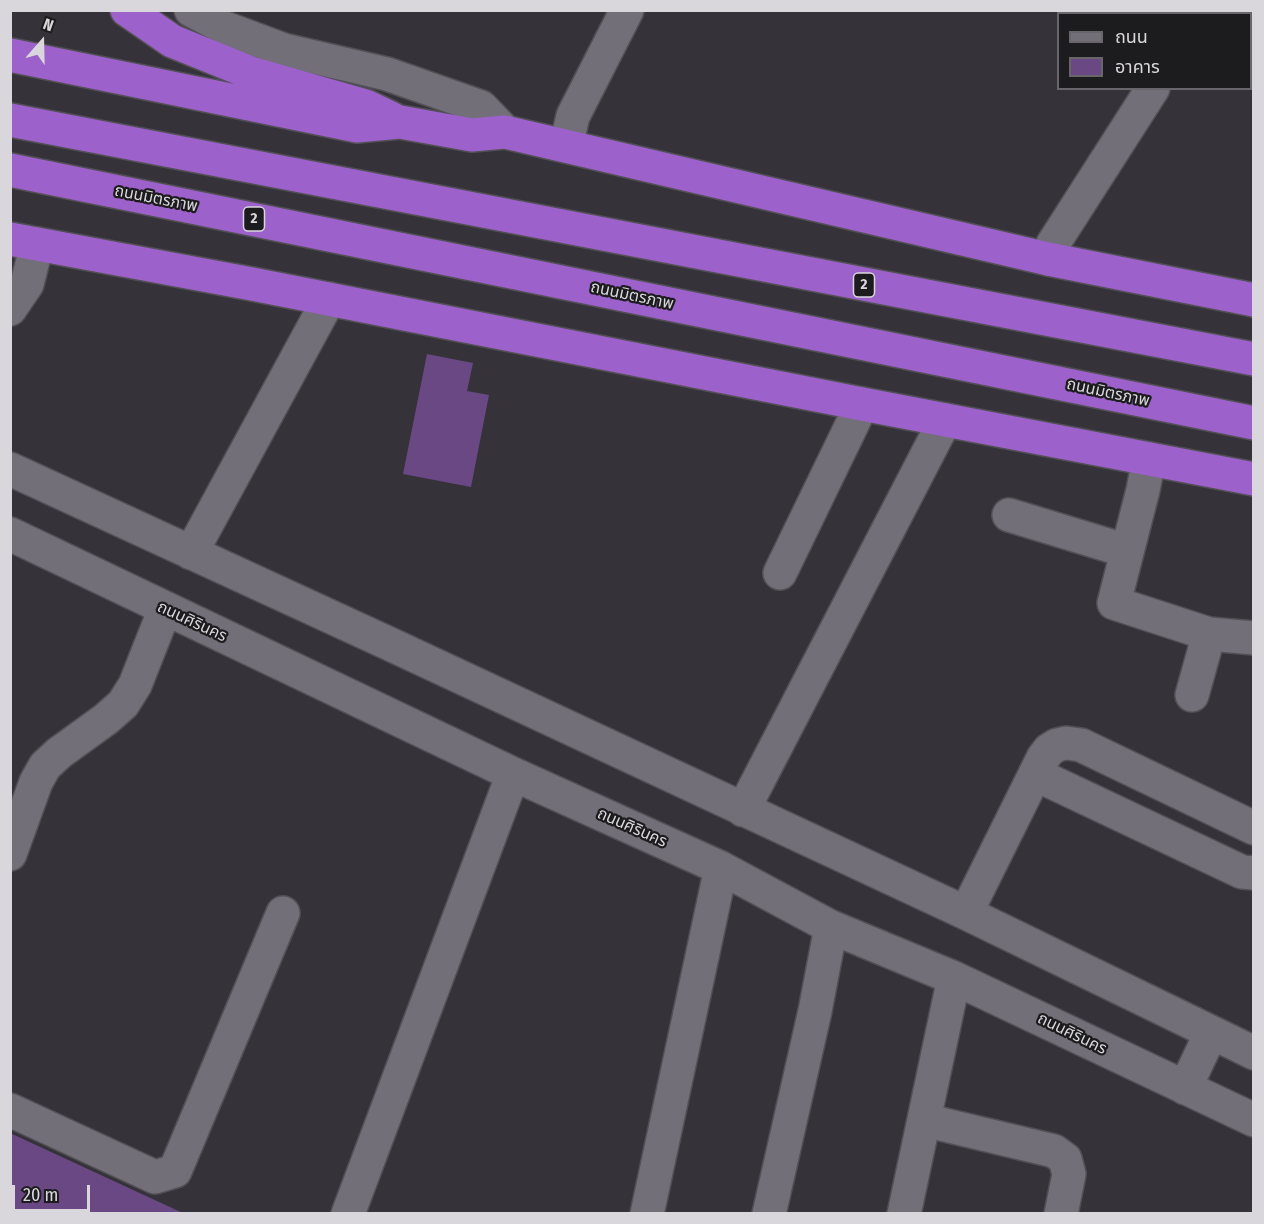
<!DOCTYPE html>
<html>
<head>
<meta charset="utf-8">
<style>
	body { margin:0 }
	#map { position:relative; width:1264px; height:1224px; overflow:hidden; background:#36323a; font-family:"Fira Sans Condensed","Noto Sans Thai",sans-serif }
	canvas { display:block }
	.frame { position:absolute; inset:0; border:12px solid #d9d7dc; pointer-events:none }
	.legend { position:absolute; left:1057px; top:12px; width:195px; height:78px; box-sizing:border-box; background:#1c1b1e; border:2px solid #68666a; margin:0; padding:8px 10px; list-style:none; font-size:18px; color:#d9d7dc }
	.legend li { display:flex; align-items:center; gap:12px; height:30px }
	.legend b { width:30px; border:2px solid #68666a }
	.north { position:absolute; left:12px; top:12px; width:60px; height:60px; -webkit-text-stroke:4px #1c1b1e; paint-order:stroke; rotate:20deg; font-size:16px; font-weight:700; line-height:24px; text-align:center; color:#d9d7dc }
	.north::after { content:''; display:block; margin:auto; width:21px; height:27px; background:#d9d7dc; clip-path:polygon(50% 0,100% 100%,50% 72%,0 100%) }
	.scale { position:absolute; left:12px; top:1185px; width:78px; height:27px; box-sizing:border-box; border:3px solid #d9d7dc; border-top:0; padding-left:8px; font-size:18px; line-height:21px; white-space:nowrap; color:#d9d7dc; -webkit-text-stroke:4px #1c1b1e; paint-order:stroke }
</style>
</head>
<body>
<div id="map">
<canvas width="1264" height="1224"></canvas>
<div class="frame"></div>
<ul class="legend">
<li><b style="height:8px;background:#736f78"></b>ถนน</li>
<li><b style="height:16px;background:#694884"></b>อาคาร</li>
</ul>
<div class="north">N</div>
<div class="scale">20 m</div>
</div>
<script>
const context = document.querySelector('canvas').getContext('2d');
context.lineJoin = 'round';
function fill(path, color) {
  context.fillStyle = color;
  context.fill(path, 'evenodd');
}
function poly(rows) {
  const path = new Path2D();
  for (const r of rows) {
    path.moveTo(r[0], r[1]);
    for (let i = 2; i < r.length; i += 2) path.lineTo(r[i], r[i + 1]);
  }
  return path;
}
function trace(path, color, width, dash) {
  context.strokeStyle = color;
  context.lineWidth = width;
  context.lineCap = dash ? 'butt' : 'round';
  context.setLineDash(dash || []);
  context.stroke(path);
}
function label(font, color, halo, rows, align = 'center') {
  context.font = font + ' "Fira Sans Condensed","Noto Sans Thai",sans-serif';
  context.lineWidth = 4.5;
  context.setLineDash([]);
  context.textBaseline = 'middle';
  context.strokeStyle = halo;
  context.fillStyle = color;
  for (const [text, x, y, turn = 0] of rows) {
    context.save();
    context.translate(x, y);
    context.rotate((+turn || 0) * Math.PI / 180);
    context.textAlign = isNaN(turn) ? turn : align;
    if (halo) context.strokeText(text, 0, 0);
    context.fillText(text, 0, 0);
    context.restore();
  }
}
const building = poly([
	[427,354,473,363,467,391,489,395,471,487,403,474],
	[10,1133,185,1214,10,1214]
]);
const minor = poly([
	[191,10,225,28,284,50,387,74,481,107,505,132],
	[1187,14,1188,10],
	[566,146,573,116,627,10],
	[1048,259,1053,244,1153,88],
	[10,309,27,284,37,244],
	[1149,459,1143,490,1114,603,1209,634,1254,638],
	[10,469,392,645,966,913,1254,1053],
	[1009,515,1127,551],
	[10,534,513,774,721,868,831,927,954,978,1254,1120],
	[191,553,329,299],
	[780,573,862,404],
	[1192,695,1209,634],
	[1035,774,1242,872,1254,873],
	[743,810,945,420],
	[10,854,36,782,45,766,59,753,106,719,123,704,135,685,165,609],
	[966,913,1043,758,1049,750,1057,745,1066,743,1081,745,1254,828],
	[1185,1088,1211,1033],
	[10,1110,155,1177,175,1171,283,913],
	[924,1120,1054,1151,1065,1159,1069,1174,1061,1214],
	[348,1214,513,774],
	[647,1214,721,868],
	[769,1214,815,1011,831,927],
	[904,1214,954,978]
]);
const highway = poly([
	[127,10,172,41,251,73,366,106,393,119],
	[10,55,357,126,400,122,472,135,505,132,1048,259,1254,300],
	[10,120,1254,359],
	[10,170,1254,423],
	[10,239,252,284,862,404,1254,479]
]);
const shields = [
	[254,219,21],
	[864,285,21]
];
const shieldNames = [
	["2",254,219],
	["2",864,285]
];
const streetNames = [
	["ถนนมิตรภาพ",156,199,11],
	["ถนนมิตรภาพ",632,296,12],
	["ถนนมิตรภาพ",1108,393,12],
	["ถนนศิรินคร",192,622,25],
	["ถนนศิรินคร",632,828,24],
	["ถนนศิรินคร",1072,1034,26]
];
fill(building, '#694884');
trace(minor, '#524f55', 36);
trace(highway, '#524f55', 36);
trace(minor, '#736f78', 33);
trace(highway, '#9c61ca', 33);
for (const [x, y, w] of shields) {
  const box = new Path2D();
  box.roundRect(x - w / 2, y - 12, w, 24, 4.5);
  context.fillStyle = '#1c1b1e';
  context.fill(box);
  trace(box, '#d9d7dc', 1.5);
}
label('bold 15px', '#d9d7dc', null, shieldNames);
label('16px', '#d9d7dc', '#1c1b1e', streetNames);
</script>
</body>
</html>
